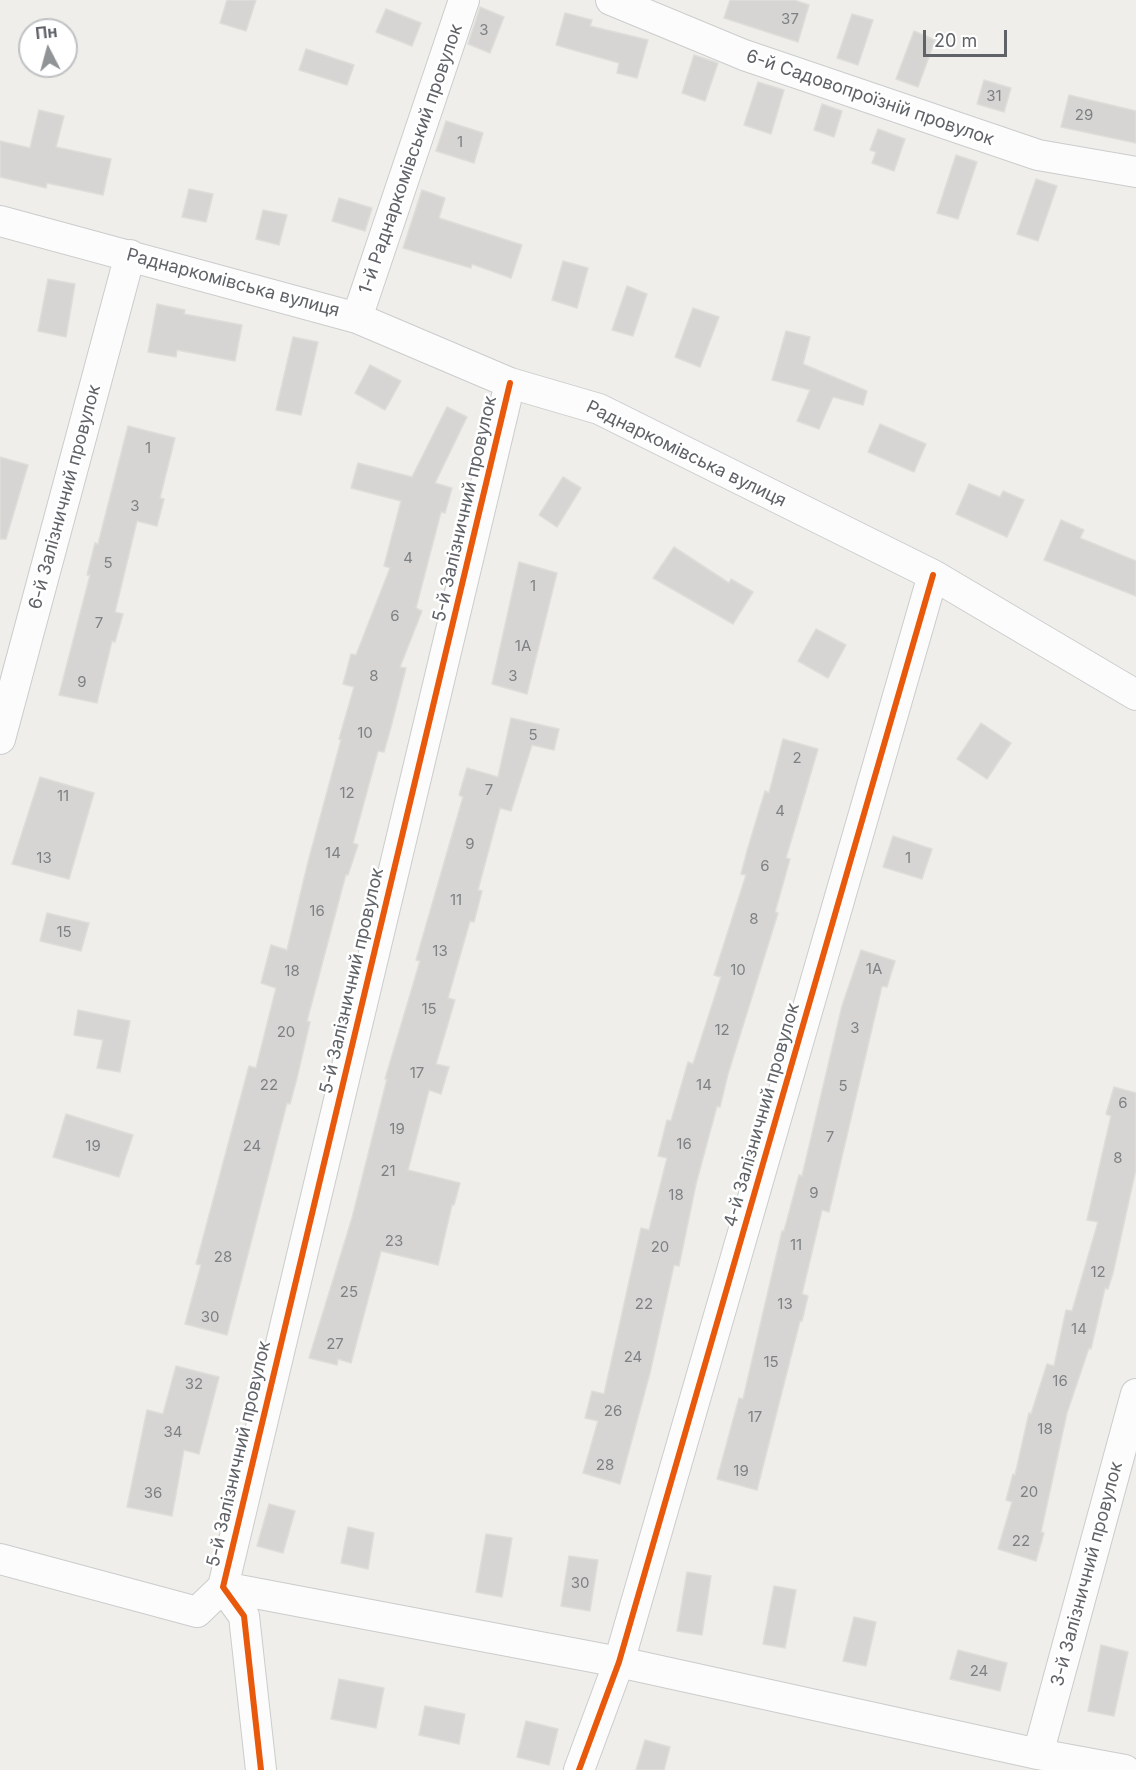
<!DOCTYPE html>
<html>
<head>
<meta charset="utf-8">
<style>
	body { margin:0 }
	#map { position:relative; width:1136px; height:1770px; overflow:hidden; background:#efeeea; font-family:Inter,sans-serif }
	canvas { display:block }
	.north { position:absolute; left:18px; top:18px; width:60px; height:60px; box-sizing:border-box; background:#fff; border:2px solid #bfc1c3; border-radius:50%; rotate:354deg; font-size:16px; font-weight:700; line-height:24px; text-align:center; color:#5f6368 }
	.north::after { content:''; display:block; margin:auto; width:21px; height:27px; background:#919496; clip-path:polygon(50% 0,100% 100%,50% 72%,0 100%) }
	.scale { position:absolute; left:923px; top:30px; width:84px; height:27px; box-sizing:border-box; border:3px solid #5f6368; border-top:0; padding-left:8px; font-size:18px; line-height:21px; white-space:nowrap; color:#5f6368; -webkit-text-stroke:4px #fff; paint-order:stroke }
</style>
</head>
<body>
<div id="map">
<canvas width="1136" height="1770"></canvas>
<div class="north">Пн</div>
<div class="scale">20 m</div>
</div>
<script>
const context = document.querySelector('canvas').getContext('2d');
context.lineJoin = 'round';
function fill(path, color) {
  context.fillStyle = color;
  context.fill(path, 'evenodd');
}
function poly(rows) {
  const path = new Path2D();
  for (const r of rows) {
    path.moveTo(r[0], r[1]);
    for (let i = 2; i < r.length; i += 2) path.lineTo(r[i], r[i + 1]);
  }
  return path;
}
function trace(path, color, width, dash) {
  context.strokeStyle = color;
  context.lineWidth = width;
  context.lineCap = dash ? 'butt' : 'round';
  context.setLineDash(dash || []);
  context.stroke(path);
}
function label(font, color, halo, rows, align = 'center') {
  context.font = font + ' Inter,sans-serif';
  context.lineWidth = 5;
  context.setLineDash([]);
  context.textBaseline = 'middle';
  context.strokeStyle = halo;
  context.fillStyle = color;
  for (const [text, x, y, turn = 0] of rows) {
    context.save();
    context.translate(x, y);
    context.rotate((+turn || 0) * Math.PI / 180);
    context.textAlign = isNaN(turn) ? turn : align;
    if (halo) context.strokeText(text, 0, 0);
    context.fillText(text, 0, 0);
    context.restore();
  }
}
const building = poly([
	[227,0,256,0,246,31,220,23,227,0],
	[730,0,794,0,809,5,798,42,724,18,730,0],
	[480,7,504,17,490,53,468,44,480,7],
	[386,9,421,23,412,46,376,32,386,9],
	[565,13,592,20,590,26,648,40,637,78,617,73,619,63,556,45,565,13],
	[852,14,873,20,858,65,837,58,852,14],
	[914,31,935,40,918,87,896,79,914,31],
	[306,49,354,65,347,85,299,70,306,49],
	[694,55,718,63,705,101,682,93,694,55],
	[984,80,1011,88,1004,112,977,104,984,80],
	[758,82,784,90,771,134,744,125,758,82],
	[1069,95,1136,111,1136,143,1061,127,1069,95],
	[822,104,842,111,834,137,814,130,822,104],
	[39,110,64,116,56,147,111,159,103,195,47,183,46,188,0,177,0,141,30,148,39,110],
	[446,121,483,133,474,163,436,151,446,121],
	[878,129,905,139,894,171,872,163,876,152,870,150,878,129],
	[956,155,977,162,958,219,937,213,956,155],
	[1036,179,1057,186,1038,241,1017,234,1036,179],
	[189,189,213,194,206,222,182,217,189,189],
	[422,190,445,198,439,218,522,245,511,278,472,264,471,268,403,248,422,190],
	[339,198,372,208,365,231,332,221,339,198],
	[263,210,287,215,279,245,256,239,263,210],
	[563,261,588,268,577,308,552,300,563,261],
	[48,279,75,284,66,337,38,331,48,279],
	[627,286,647,294,633,336,612,330,627,286],
	[157,304,185,310,184,314,242,325,235,361,177,350,176,357,148,352,157,304],
	[693,308,719,317,700,367,675,357,693,308],
	[786,331,810,337,803,364,867,391,863,405,833,397,819,429,797,421,810,390,772,380,786,331],
	[293,337,318,342,301,415,276,410,293,337],
	[370,365,401,381,385,410,355,393,370,365],
	[447,407,467,417,435,483,452,488,445,513,441,512,416,608,422,611,400,667,406,668,391,727,384,752,378,751,353,843,358,845,348,875,346,874,307,1021,310,1022,297,1078,290,1104,287,1103,227,1335,185,1324,201,1265,196,1264,249,1066,256,1068,276,988,261,983,271,945,287,950,308,862,341,740,339,739,354,687,343,684,351,654,356,655,390,568,384,566,401,501,351,488,358,463,412,477,447,407],
	[880,424,926,444,914,472,868,452,880,424],
	[128,426,175,438,160,498,164,499,157,526,137,521,115,612,123,614,115,642,112,641,97,703,59,695,90,575,87,575,95,543,98,544,128,426],
	[0,457,28,465,6,539,0,539,0,457],
	[563,477,581,488,557,527,539,515,563,477],
	[969,484,1000,497,1003,491,1024,500,1007,537,956,514,969,484],
	[1061,520,1084,530,1080,538,1136,561,1136,596,1044,560,1061,520],
	[674,547,729,583,731,579,753,592,733,624,653,578,674,547],
	[519,562,557,573,527,694,492,684,519,562],
	[816,629,846,645,828,678,798,661,816,629],
	[511,718,559,729,554,750,532,745,511,811,500,808,478,890,482,891,474,922,470,921,448,998,455,1000,436,1064,449,1067,441,1094,429,1090,408,1170,460,1183,454,1205,452,1205,438,1265,381,1251,351,1363,338,1359,337,1365,309,1358,352,1218,387,1079,385,1079,420,961,416,960,463,797,459,795,467,768,498,777,511,718],
	[981,723,1011,743,987,779,957,759,981,723],
	[783,739,818,749,786,858,790,859,775,912,778,913,728,1074,720,1107,717,1106,696,1184,679,1266,674,1265,650,1373,620,1484,583,1473,598,1421,585,1418,592,1391,604,1394,641,1228,649,1230,667,1158,658,1156,667,1120,671,1121,688,1062,693,1064,721,977,714,975,746,875,741,874,747,851,765,791,769,793,783,739],
	[40,777,94,793,69,879,12,864,40,777],
	[893,836,932,849,922,879,883,867,893,836],
	[47,913,89,923,81,951,40,941,47,913],
	[861,950,895,961,887,987,882,986,829,1212,822,1210,802,1294,808,1296,802,1321,800,1321,757,1490,717,1479,739,1398,743,1399,782,1231,784,1231,799,1175,802,1176,842,1006,861,950],
	[78,1010,130,1021,120,1072,97,1068,103,1040,74,1035,78,1010],
	[1114,1087,1136,1093,1136,1169,1113,1273,1108,1289,1105,1288,1091,1349,1089,1348,1067,1413,1041,1532,1044,1533,1036,1561,998,1549,1012,1502,1006,1500,1013,1474,1015,1475,1029,1413,1031,1414,1047,1364,1054,1366,1066,1310,1072,1311,1098,1222,1087,1220,1111,1116,1106,1114,1114,1087],
	[66,1114,133,1135,119,1177,53,1157,66,1114],
	[176,1366,219,1377,199,1454,184,1450,172,1516,127,1507,147,1410,163,1414,176,1366],
	[269,1504,295,1511,283,1553,257,1546,269,1504],
	[348,1527,374,1533,368,1569,341,1563,348,1527],
	[486,1534,512,1538,502,1597,476,1592,486,1534],
	[569,1556,598,1560,590,1611,561,1606,569,1556],
	[687,1572,711,1576,702,1635,677,1631,687,1572],
	[774,1586,796,1590,785,1648,763,1644,774,1586],
	[854,1617,876,1622,866,1666,843,1661,854,1617],
	[1101,1645,1128,1652,1114,1716,1088,1711,1101,1645],
	[958,1650,1007,1663,1000,1691,950,1679,958,1650],
	[339,1679,384,1688,376,1728,331,1719,339,1679],
	[425,1706,465,1714,459,1744,419,1735,425,1706],
	[526,1721,558,1729,549,1765,517,1757,526,1721],
	[645,1740,670,1747,664,1770,636,1770,645,1740]
]);
const minor = poly([
	[611,0,744,55,1038,155,1136,172],
	[0,221,357,318,510,383,599,409,933,575,1136,695],
	[357,318,464,0],
	[0,739,130,255],
	[0,1559,197,1612,223,1587,619,1662,1038,1754,1125,1770],
	[1038,1754,1136,1394],
	[261,1770,244,1616,223,1587,510,383],
	[579,1770,619,1662,933,575]
]);
const cycleway = poly([
	[261,1770,244,1616,223,1587,510,383],
	[579,1770,619,1662,933,575]
]);
const numberNames = [
	["37",790,19],
	["3",484,30],
	["31",994,96],
	["29",1084,115],
	["1",460,142],
	["1",148,448],
	["3",135,506],
	["4",408,558],
	["5",108,563],
	["1",533,586],
	["6",395,616],
	["7",99,623],
	["1А",523,646],
	["8",374,676],
	["3",513,676],
	["9",82,682],
	["10",365,733],
	["5",533,735],
	["2",797,758],
	["7",489,790],
	["12",347,793],
	["11",63,796],
	["4",780,811],
	["9",470,844],
	["14",333,853],
	["13",44,858],
	["1",908,858],
	["6",765,866],
	["11",456,900],
	["16",317,911],
	["8",754,919],
	["15",64,932],
	["13",440,951],
	["1А",874,969],
	["10",738,970],
	["18",292,971],
	["15",429,1009],
	["3",855,1028],
	["12",722,1030],
	["20",286,1032],
	["17",417,1073],
	["22",269,1085],
	["14",704,1085],
	["5",843,1086],
	["6",1123,1103],
	["19",397,1129],
	["7",830,1137],
	["16",684,1144],
	["19",93,1146],
	["24",252,1146],
	["8",1118,1158],
	["21",388,1171],
	["9",814,1193],
	["18",676,1195],
	["23",394,1241],
	["11",796,1245],
	["20",660,1247],
	["28",223,1257],
	["12",1098,1272],
	["25",349,1292],
	["22",644,1304],
	["13",785,1304],
	["30",210,1317],
	["14",1079,1329],
	["27",335,1344],
	["24",633,1357],
	["15",771,1362],
	["16",1060,1381],
	["32",194,1384],
	["26",613,1411],
	["17",755,1417],
	["18",1045,1429],
	["34",173,1432],
	["28",605,1465],
	["19",741,1471],
	["20",1029,1492],
	["36",153,1493],
	["22",1021,1541],
	["30",580,1583],
	["24",979,1671]
];
const streetNames = [
	["6-й Садовопроїзній провулок",870,98,19],
	["1-й Раднаркомівський провулок",411,159,-71],
	["Раднаркомівська вулиця",233,283,15],
	["Раднаркомівська вулиця",686,454,26],
	["6-й Залізничний провулок",65,497,-75],
	["5-й Залізничний провулок",465,509,-77],
	["5-й Залізничний провулок",352,981,-77],
	["4-й Залізничний провулок",762,1115,-74],
	["5-й Залізничний провулок",239,1454,-77],
	["3-й Залізничний провулок",1087,1574,-75]
];
fill(building, '#d6d5d3');
trace(building, '#deddd9', 1.5);
trace(minor, '#cbcccc', 32);
trace(minor, '#fdfcfc', 30);
trace(cycleway, '#e8590c', 6);
label('15px', '#7e8184', null, numberNames);
label('18px', '#5f6368', '#fff', streetNames);
</script>
</body>
</html>
